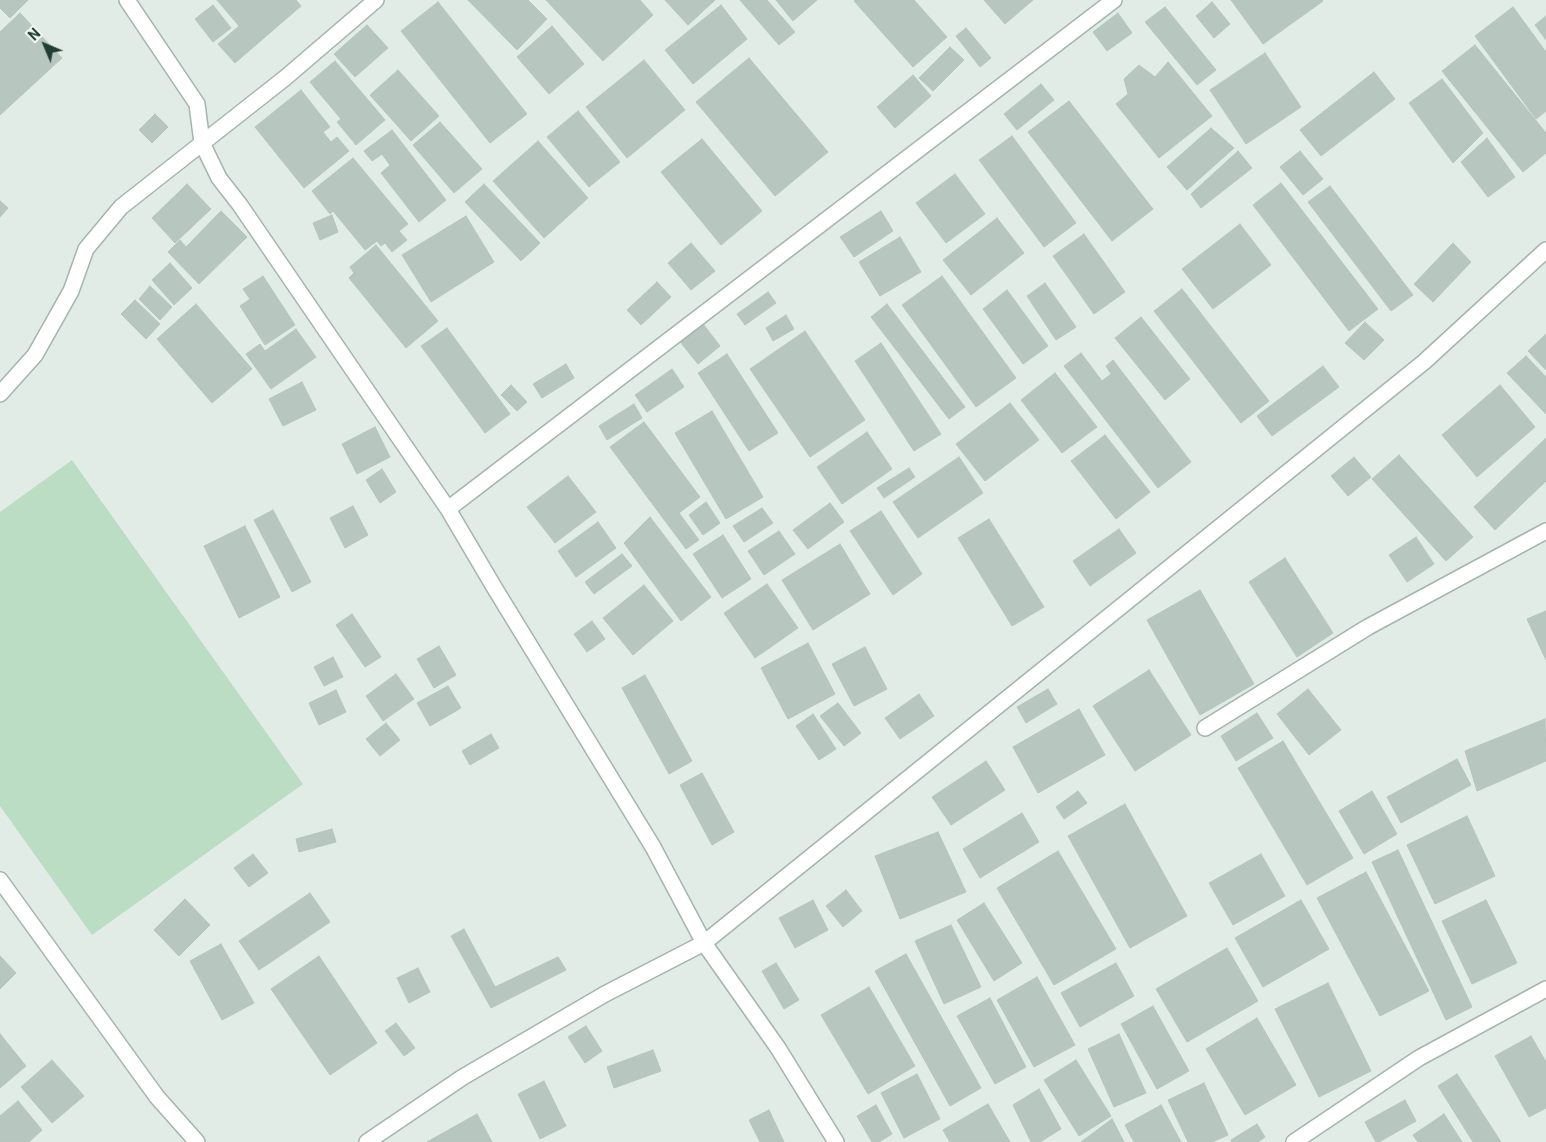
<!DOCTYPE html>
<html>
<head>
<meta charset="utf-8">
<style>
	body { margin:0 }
	#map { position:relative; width:1546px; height:1142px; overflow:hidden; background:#e2ece7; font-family:Roboto,sans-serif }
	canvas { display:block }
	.north { position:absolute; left:20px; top:20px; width:50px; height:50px; -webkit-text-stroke:4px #f2f8f5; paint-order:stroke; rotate:315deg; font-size:14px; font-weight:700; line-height:20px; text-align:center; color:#223d35 }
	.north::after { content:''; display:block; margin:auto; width:18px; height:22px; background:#223d35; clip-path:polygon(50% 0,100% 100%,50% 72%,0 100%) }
</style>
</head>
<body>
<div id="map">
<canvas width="1546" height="1142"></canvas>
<div class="north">N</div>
</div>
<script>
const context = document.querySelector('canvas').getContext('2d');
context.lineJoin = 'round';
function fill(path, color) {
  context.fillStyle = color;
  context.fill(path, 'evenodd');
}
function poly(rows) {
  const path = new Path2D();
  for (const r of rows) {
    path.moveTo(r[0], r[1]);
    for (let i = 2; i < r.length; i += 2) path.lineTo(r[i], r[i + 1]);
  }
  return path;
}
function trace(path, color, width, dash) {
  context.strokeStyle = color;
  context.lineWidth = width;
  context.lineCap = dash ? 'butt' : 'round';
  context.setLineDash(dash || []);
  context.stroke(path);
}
const green = poly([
	[72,460,303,784,92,935,0,806,0,512]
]);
const building = poly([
	[0,0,28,0,10,18,0,8,0,0],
	[217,0,296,0,301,6,235,63,218,44,239,26,217,0],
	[468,0,528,0,547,19,517,50,468,0],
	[546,0,640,0,653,15,603,61,546,0],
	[665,0,715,0,688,25,665,0],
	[740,0,767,0,795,32,779,45,740,0],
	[776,0,817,0,793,21,776,0],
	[856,0,914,0,947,37,913,67,854,1,856,0],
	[984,0,1033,0,1005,24,984,0],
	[1231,0,1322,0,1323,1,1263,44,1231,0],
	[438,2,527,114,490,143,401,31,438,2],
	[1212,2,1230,24,1214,38,1196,16,1212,2],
	[213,5,231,28,213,42,195,19,213,5],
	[721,5,747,39,693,84,665,50,721,5],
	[1165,7,1216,70,1197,85,1145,22,1165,7],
	[1513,7,1546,52,1546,111,1536,119,1475,36,1513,7],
	[20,13,62,58,0,115,0,32,20,13],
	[1118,13,1132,33,1107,51,1093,32,1118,13],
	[1546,16,1546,40,1535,25,1546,16],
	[367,25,388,48,355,77,334,54,367,25],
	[552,26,584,64,549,94,517,57,552,26],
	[966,28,991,58,980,67,956,36,966,28],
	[1475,45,1546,133,1546,153,1523,172,1442,71,1475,45],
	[950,47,964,60,933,91,919,78,950,47],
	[1265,53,1301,107,1246,144,1210,90,1265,53],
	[749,58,828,152,775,196,696,102,749,58],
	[644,60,685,110,627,158,586,107,644,60],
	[335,61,385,120,356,145,337,122,341,119,310,82,335,61],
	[1168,62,1212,116,1159,158,1116,104,1128,94,1124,79,1139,65,1155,77,1168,62],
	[398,70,439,116,411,141,370,95,398,70],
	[1374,72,1395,99,1321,156,1300,130,1374,72],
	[913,75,931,96,895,128,877,107,913,75],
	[1442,79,1483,133,1453,163,1409,103,1442,79],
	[1041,84,1054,100,1017,130,1004,114,1041,84],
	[301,90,330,127,323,132,331,142,337,137,349,151,304,188,255,127,301,90],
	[1069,101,1153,209,1112,241,1028,132,1069,101],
	[578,111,620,162,589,187,547,137,578,111],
	[155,114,168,127,152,143,139,130,155,114],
	[440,122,482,169,454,193,413,145,440,122],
	[1211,128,1234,148,1187,190,1167,167,1211,128],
	[392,130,446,200,419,222,381,173,390,165,382,154,372,161,364,151,392,130],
	[1012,136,1076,223,1044,247,979,160,1012,136],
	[1487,138,1515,177,1488,197,1461,162,1487,138],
	[702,139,762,211,721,245,661,172,702,139],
	[538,141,588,198,544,238,493,181,538,141],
	[1238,151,1252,168,1201,208,1191,194,1238,151],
	[1300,151,1323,179,1303,195,1280,167,1300,151],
	[353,158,408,224,399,231,407,240,392,252,385,243,381,246,377,241,365,250,333,211,330,214,312,191,353,158],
	[955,174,985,214,946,243,916,203,955,174],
	[1281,183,1378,309,1349,331,1253,205,1281,183],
	[187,184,211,209,175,243,152,218,187,184],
	[484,184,540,243,521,261,465,202,484,184],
	[1330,186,1413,295,1391,311,1308,202,1330,186],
	[0,201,8,208,0,217,0,201],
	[221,211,247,237,199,284,168,252,180,240,186,247,221,211],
	[881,211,893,231,854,257,840,237,881,211],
	[332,215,338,232,320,240,313,223,332,215],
	[466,216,494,262,431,302,402,255,466,216],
	[997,218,1024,253,971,295,943,260,997,218],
	[1240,224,1271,265,1213,309,1182,269,1240,224],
	[1084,234,1125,292,1094,314,1053,256,1084,234],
	[900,237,921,272,880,296,859,262,900,237],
	[691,243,715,271,691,290,668,263,691,243],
	[1453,243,1471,262,1433,302,1414,284,1453,243],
	[376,245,438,321,406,348,349,278,354,273,350,267,376,245],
	[170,263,192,288,174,305,152,280,170,263],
	[263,276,295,325,265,345,240,306,250,299,243,289,263,276],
	[942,276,1016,378,976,407,902,305,942,276],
	[657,282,671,297,641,325,627,310,657,282],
	[1045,283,1076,327,1056,340,1027,296,1045,283],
	[150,286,172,307,160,320,139,299,150,286],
	[1182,289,1269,401,1241,423,1154,311,1182,289],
	[1007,290,1048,346,1023,364,983,309,1007,290],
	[768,292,776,303,745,325,737,314,768,292],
	[135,300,160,324,146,339,121,314,135,300],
	[196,304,252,369,212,403,157,339,196,304],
	[887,304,965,407,949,419,871,317,887,304],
	[786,315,794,329,773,341,766,328,786,315],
	[1141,317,1190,379,1165,400,1115,338,1141,317],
	[700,320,720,346,698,364,677,338,700,320],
	[1365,322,1384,340,1364,360,1345,343,1365,322],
	[447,328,510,414,485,433,421,346,447,328],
	[296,329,316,357,271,389,246,354,260,344,265,351,296,329],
	[805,331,865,420,810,457,750,369,805,331],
	[1546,334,1546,370,1528,351,1546,334],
	[881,343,941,434,914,451,855,361,881,343],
	[1081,353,1102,381,1111,374,1106,366,1113,360,1191,462,1158,488,1064,366,1081,353],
	[727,354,778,433,749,451,698,373,727,354],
	[1526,356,1546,377,1546,414,1507,373,1526,356],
	[566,364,574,378,542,398,533,384,566,364],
	[1323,366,1339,387,1272,436,1257,416,1323,366],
	[672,369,684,387,647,412,635,395,672,369],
	[1055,373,1097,427,1062,453,1021,400,1055,373],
	[302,382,316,410,283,426,269,399,302,382],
	[511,385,527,402,517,411,501,395,511,385],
	[1500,385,1535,427,1477,477,1442,435,1500,385],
	[1010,403,1039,440,985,481,956,444,1010,403],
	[634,404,642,418,607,440,599,426,634,404],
	[712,411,763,497,726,519,675,433,712,411],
	[644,422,700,497,679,513,699,540,686,549,610,447,644,422],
	[375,427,390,457,357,474,342,444,375,427],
	[867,432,892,469,842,504,817,467,867,432],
	[1105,435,1150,492,1116,519,1071,461,1105,435],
	[1546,438,1546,481,1495,530,1474,507,1546,438],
	[1399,455,1473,537,1446,561,1372,479,1399,455],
	[959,457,983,493,918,538,893,502,959,457],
	[1354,457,1371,477,1348,496,1331,476,1354,457],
	[909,468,915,477,884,498,877,488,909,468],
	[382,469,396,492,380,503,366,480,382,469],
	[568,476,596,512,555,543,527,507,568,476],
	[706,502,720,523,703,535,689,515,706,502],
	[830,503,844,522,808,549,793,530,830,503],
	[353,506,368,535,345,548,330,518,353,506],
	[762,508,773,523,744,542,733,526,762,508],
	[273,510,311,582,292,592,254,520,273,510],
	[881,511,922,574,893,595,850,531,881,511],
	[650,517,711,597,681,621,624,543,650,517],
	[989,519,1044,607,1012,626,958,538,989,519],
	[598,522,616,548,576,577,558,551,598,522],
	[245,526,280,597,239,618,204,546,245,526],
	[1119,529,1136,553,1090,586,1073,561,1119,529],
	[779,531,795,554,764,575,748,551,779,531],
	[723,535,751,579,722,598,693,554,723,535],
	[1416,537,1434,564,1407,582,1389,555,1416,537],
	[840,544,870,594,813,630,782,580,840,544],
	[622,554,632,566,594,594,585,582,622,554],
	[1285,558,1333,633,1297,657,1249,582,1285,558],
	[767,584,798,628,755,658,724,613,767,584],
	[644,585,673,621,633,655,603,618,644,585],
	[1200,590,1254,684,1200,715,1147,620,1200,590],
	[1546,611,1546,660,1527,619,1546,611],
	[352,614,381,657,365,667,336,625,352,614],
	[592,621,605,639,587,652,574,634,592,621],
	[808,643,835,694,788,719,761,668,808,643],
	[439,646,456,675,434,688,417,659,439,646],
	[865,647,887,689,854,706,832,664,865,647],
	[333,657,343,677,324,686,314,667,333,657],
	[1149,670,1191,735,1135,771,1093,706,1149,670],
	[396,674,414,699,383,721,366,696,396,674],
	[645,675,692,761,669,774,622,688,645,675],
	[448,686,461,708,430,726,417,703,448,686],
	[1048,689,1057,704,1026,723,1017,707,1048,689],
	[1308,689,1341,730,1309,755,1277,714,1308,689],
	[336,690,346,712,319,725,309,703,336,690],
	[919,694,934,716,900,739,885,718,919,694],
	[838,703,861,733,844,746,820,716,838,703],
	[1079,709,1105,755,1038,793,1013,747,1079,709],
	[1257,713,1273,738,1236,761,1221,736,1257,713],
	[813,714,836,749,819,760,796,726,813,714],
	[1545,719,1546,761,1477,791,1465,751,1545,719],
	[386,723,400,740,380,756,366,739,386,723],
	[491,734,499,748,470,765,462,751,491,734],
	[1283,741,1353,858,1307,885,1238,768,1283,741],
	[1457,759,1471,785,1401,823,1387,797,1457,759],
	[986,761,1005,790,951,825,932,797,986,761],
	[702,773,734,832,712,845,680,785,702,773],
	[1078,791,1087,803,1064,819,1056,807,1078,791],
	[1372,791,1397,834,1364,854,1339,811,1372,791],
	[1125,804,1187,916,1130,948,1068,836,1125,804],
	[1022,813,1039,842,980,878,963,849,1022,813],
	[1467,816,1495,876,1435,904,1407,845,1467,816],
	[332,829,336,842,299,852,296,839,332,829],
	[938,832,966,892,900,919,875,856,938,832],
	[1398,850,1472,1007,1446,1020,1372,862,1398,850],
	[1058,851,1116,949,1054,985,997,888,1058,851],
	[253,854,268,873,249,887,234,868,253,854],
	[1261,854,1285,896,1233,925,1209,883,1261,854],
	[1366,872,1429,991,1380,1016,1317,898,1366,872],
	[846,890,862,911,843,927,826,906,846,890],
	[310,893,330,922,259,970,239,941,310,893],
	[185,899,210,925,179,956,154,930,185,899],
	[813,900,828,930,795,948,779,918,813,900],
	[1301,900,1329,949,1263,987,1235,938,1301,900],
	[1486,900,1517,963,1472,984,1442,921,1486,900],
	[984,903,1022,963,994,981,957,920,984,903],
	[951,925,981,987,944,1004,915,941,951,925],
	[464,929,495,987,558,957,566,970,491,1008,451,936,464,929],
	[221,944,254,1003,222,1020,190,961,221,944],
	[1227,948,1258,1001,1187,1042,1156,989,1227,948],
	[906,954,981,1088,950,1106,875,971,906,954],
	[0,956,16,973,0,989,0,956],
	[319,956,377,1043,330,1075,271,989,319,956],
	[776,963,799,1000,784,1009,762,971,776,963],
	[1116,963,1134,996,1080,1027,1061,993,1116,963],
	[418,968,430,992,409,1003,397,978,418,968],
	[1037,977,1075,1045,1034,1067,997,1000,1037,977],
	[1328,983,1371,1071,1319,1097,1275,1009,1328,983],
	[869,987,915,1066,868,1094,821,1015,869,987],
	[990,998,1026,1067,995,1084,957,1016,990,998],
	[1153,1006,1189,1071,1157,1089,1121,1024,1153,1006],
	[1257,1018,1296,1085,1245,1115,1206,1049,1257,1018],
	[396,1023,415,1048,404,1056,385,1031,396,1023],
	[586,1026,602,1051,585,1063,568,1037,586,1026],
	[0,1034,26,1066,0,1088,0,1034],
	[1119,1034,1146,1093,1114,1107,1088,1049,1119,1034],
	[1531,1036,1546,1062,1546,1108,1529,1117,1495,1056,1531,1036],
	[653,1050,661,1071,614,1088,607,1067,653,1050],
	[52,1060,84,1096,52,1123,21,1087,52,1060],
	[1076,1060,1111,1116,1079,1136,1044,1080,1076,1060],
	[917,1074,940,1119,904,1138,881,1093,917,1074],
	[1457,1074,1501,1142,1473,1142,1438,1086,1457,1074],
	[544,1081,566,1126,540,1139,518,1094,544,1081],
	[1204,1083,1228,1135,1212,1142,1188,1142,1168,1100,1204,1083],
	[1039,1089,1061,1129,1040,1142,1031,1142,1013,1105,1039,1089],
	[1405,1100,1416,1121,1379,1142,1376,1142,1365,1122,1405,1100],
	[18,1101,42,1130,29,1142,0,1142,0,1116,18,1101],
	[988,1104,1010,1142,950,1142,943,1130,988,1104],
	[876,1105,892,1134,879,1142,872,1142,857,1116,876,1105],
	[1161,1105,1181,1142,1134,1142,1125,1125,1161,1105],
	[769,1110,784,1142,760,1142,749,1120,769,1110],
	[477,1114,492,1142,427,1142,477,1114],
	[1444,1114,1462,1142,1418,1142,1413,1135,1444,1114],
	[1112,1119,1124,1142,1081,1142,1112,1119],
	[1257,1124,1265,1137,1258,1142,1232,1142,1231,1140,1257,1124]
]);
const street = poly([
	[127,0,197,104,202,143,219,178,240,205,448,509,494,587,653,847,704,943,778,1048,836,1142],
	[0,394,35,355,71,291,86,249,121,207,285,78,376,0],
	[448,509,1114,0],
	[1205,728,1368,627,1546,531],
	[0,880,157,1097,197,1142],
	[367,1142,463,1077,605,994,704,943,1424,362,1546,250],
	[1294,1142,1419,1058,1546,989]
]);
fill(green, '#bbddc4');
fill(building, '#b7c7c0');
trace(building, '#b4c5be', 1);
trace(street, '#a5b4ae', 18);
trace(street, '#fff', 15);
</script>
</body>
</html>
